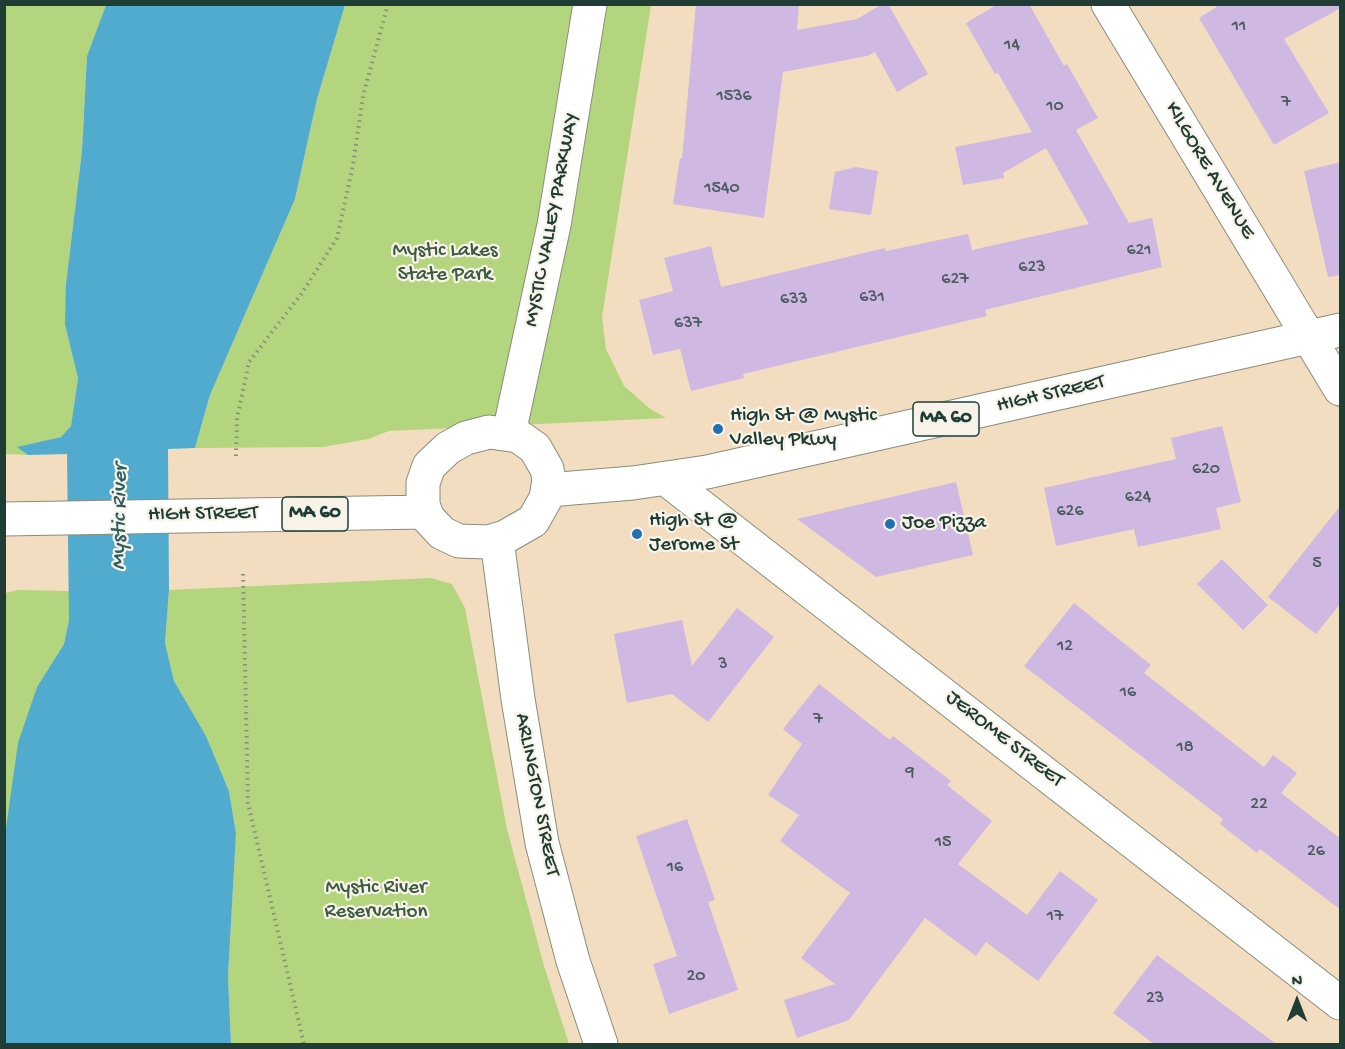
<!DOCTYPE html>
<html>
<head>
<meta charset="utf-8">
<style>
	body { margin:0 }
	#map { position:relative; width:1345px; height:1049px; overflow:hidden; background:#f3ddc0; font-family:"Gochi Hand",sans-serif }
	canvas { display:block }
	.frame { position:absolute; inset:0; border:6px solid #1f3d34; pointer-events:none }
	.north { position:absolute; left:1267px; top:971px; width:60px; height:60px; -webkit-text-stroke:4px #f7f3e8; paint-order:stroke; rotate:0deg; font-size:16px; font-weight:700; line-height:24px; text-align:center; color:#1f3d34 }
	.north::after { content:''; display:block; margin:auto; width:21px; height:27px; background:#1f3d34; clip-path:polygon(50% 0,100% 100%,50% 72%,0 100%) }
</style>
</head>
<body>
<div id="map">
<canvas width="1345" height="1049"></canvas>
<div class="frame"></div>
<div class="north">N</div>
</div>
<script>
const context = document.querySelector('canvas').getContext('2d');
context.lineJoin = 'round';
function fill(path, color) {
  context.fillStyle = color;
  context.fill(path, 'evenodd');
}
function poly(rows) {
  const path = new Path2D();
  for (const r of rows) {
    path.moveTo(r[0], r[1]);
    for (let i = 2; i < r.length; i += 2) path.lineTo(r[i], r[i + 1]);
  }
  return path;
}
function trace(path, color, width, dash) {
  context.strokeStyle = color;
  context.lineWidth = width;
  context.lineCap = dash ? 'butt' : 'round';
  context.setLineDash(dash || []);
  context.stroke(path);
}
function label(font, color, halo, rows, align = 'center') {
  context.font = font + ' "Gochi Hand",sans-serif';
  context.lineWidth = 4.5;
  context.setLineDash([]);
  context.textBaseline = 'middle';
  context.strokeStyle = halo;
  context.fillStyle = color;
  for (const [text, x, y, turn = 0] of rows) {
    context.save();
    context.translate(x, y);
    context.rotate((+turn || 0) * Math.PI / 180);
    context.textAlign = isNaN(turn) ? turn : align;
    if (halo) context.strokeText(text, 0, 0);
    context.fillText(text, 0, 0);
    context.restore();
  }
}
const green = poly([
	[4,5,106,5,87,56,82,151,66,284,78,378,71,426,61,437,18,447,28,455,5,454],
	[345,5,651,5,602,317,606,349,624,386,649,408,666,418,389,431,368,439,323,447,195,448,210,395,295,199,317,99],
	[431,578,452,584,465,608,507,829,544,966,569,1044,231,1044,228,976,236,832,229,791,206,736,174,681,165,643,169,590],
	[18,590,69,591,69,620,64,644,37,687,5,835,5,593]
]);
const water = poly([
	[106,5,345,5,317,99,295,199,210,395,195,448,168,449,169,590,165,643,174,681,206,736,229,791,236,833,228,976,231,1044,5,1044,5,835,18,743,37,687,64,644,69,620,67,454,28,455,17,447,61,437,71,426,78,378,65,324,66,284,82,151,87,56]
]);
const building = poly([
	[696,4,799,4,797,30,857,19,882,4,888,4,928,74,897,92,875,52,867,56,783,72,764,218,673,204,680,158,682,159],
	[998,4,1029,4,1064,66,1067,64,1098,118,1076,130,1129,223,1152,218,1162,267,985,310,987,316,743,374,744,378,691,391,680,349,653,355,639,300,673,291,664,258,711,246,721,287,885,248,886,251,968,234,972,250,1089,224,1046,148,1003,173,1004,178,963,185,955,147,1032,132,998,73,995,74,966,23],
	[1221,4,1341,4,1341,8,1284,39,1329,113,1274,145,1199,18],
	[1341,162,1341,275,1328,277,1304,171],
	[856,167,878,171,871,215,829,209,835,172],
	[1222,426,1241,502,1216,508,1221,529,1138,547,1134,529,1056,546,1044,488,1176,459,1171,438],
	[956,482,973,555,876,577,797,519],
	[1341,505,1341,603,1316,634,1268,597],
	[1222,559,1268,605,1243,630,1197,584],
	[1074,603,1151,665,1144,673,1264,767,1273,755,1297,773,1281,793,1341,839,1341,910,1260,849,1257,853,1220,824,1223,819,1024,666],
	[737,608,774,637,708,722,672,694,627,703,614,634,682,620,692,666],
	[819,684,890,740,893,736,951,781,947,785,992,821,958,864,1027,915,1060,871,1098,900,1038,981,986,942,976,956,925,918,849,1020,797,1038,784,1000,835,984,801,958,850,893,780,841,799,815,768,795,802,744,783,729],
	[687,819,715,900,708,902,738,990,669,1014,653,964,677,956,636,836],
	[1157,955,1276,1044,1154,1044,1113,1013]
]);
const path = poly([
	[236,456,237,418,249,362,302,293,337,238,353,165,363,96,388,4],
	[243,574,248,803,304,1044]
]);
const street = poly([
	[1108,4,1340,389],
	[666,479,1340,1003],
	[497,540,518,699,542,843,573,961,601,1044]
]);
const secondary = poly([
	[509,433,554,225,590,4]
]);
const primary = poly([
	[489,432,518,436,535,448,547,469,549,480,546,498,533,521,505,537,488,542,459,541,442,533,428,518,423,505,423,483,429,466,448,448,466,438,489,432],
	[548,490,633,483,707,472,1340,330],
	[4,519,425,512]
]);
const markers = [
	[718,429,6,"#1f6fb2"],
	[890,524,6,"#1f6fb2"],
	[637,534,6,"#1f6fb2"]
];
const numberNames = [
	["11",1239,27],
	["14",1012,46],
	["1536",734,97],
	["7",1286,103],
	["10",1055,107],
	["1540",722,189],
	["621",1139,251],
	["623",1032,268],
	["627",955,280],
	["631",872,298],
	["633",794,300],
	["637",688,324],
	["620",1206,470],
	["624",1138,498],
	["626",1070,512],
	["5",1317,564],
	["12",1065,647],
	["3",723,665],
	["16",1128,693],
	["7",818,720],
	["18",1185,748],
	["9",910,773],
	["22",1259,805],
	["15",943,843],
	["26",1316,852],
	["16",675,868],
	["17",1055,917],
	["20",696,977],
	["23",1155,999]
];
const shields = [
	[946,419,66],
	[315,514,66]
];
const shieldNames = [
	["MA 60",946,419],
	["MA 60",315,514]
];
const streetNames = [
	["KILGORE AVENUE",1209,171,59],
	["MYSTIC VALLEY PARKWAY",553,220,-79],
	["HIGH STREET",1051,395,-13],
	["HIGH STREET",203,515,-1],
	["JEROME STREET",1004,740,38],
	["ARLINGTON STREET",536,795,79]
];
const parkNames = [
	["Mystic Lakes",445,252],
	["State Park",445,276],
	["Mystic River",376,889],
	["Reservation",376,913]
];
const poiNames = [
	["High St @ Mystic",730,417],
	["Valley Pkwy",730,441],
	["High St @",649,522],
	["Jerome St",649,546],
	["Joe Pizza",902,524]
];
const waterNames = [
	["Mystic River",121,517,-89]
];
fill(green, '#b3d57d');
fill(water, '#51abce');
fill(building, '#cfb8e2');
trace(street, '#898d7a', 35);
trace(secondary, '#898d7a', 35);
trace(primary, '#898d7a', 35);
trace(path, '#898d7a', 4, [1.5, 4.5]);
trace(street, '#fff', 33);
trace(secondary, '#fff', 33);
trace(primary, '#fff', 33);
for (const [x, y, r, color] of markers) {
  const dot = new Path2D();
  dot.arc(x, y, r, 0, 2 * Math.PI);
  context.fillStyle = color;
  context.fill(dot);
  trace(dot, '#f7f3e8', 2);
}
label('18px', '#4b5c60', null, numberNames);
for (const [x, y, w] of shields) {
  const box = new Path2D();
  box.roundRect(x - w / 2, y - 17, w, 34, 4.5);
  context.fillStyle = '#f7f3e8';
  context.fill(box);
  trace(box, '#1f3d34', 1.5);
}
label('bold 20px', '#1f3d34', null, shieldNames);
label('21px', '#1f3d34', '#f7f3e8', streetNames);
label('21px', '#3d5b43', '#f7f3e8', parkNames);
label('21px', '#1f3d34', '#f7f3e8', poiNames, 'left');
label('italic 22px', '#2e5e62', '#f7f3e8', waterNames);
</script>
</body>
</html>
